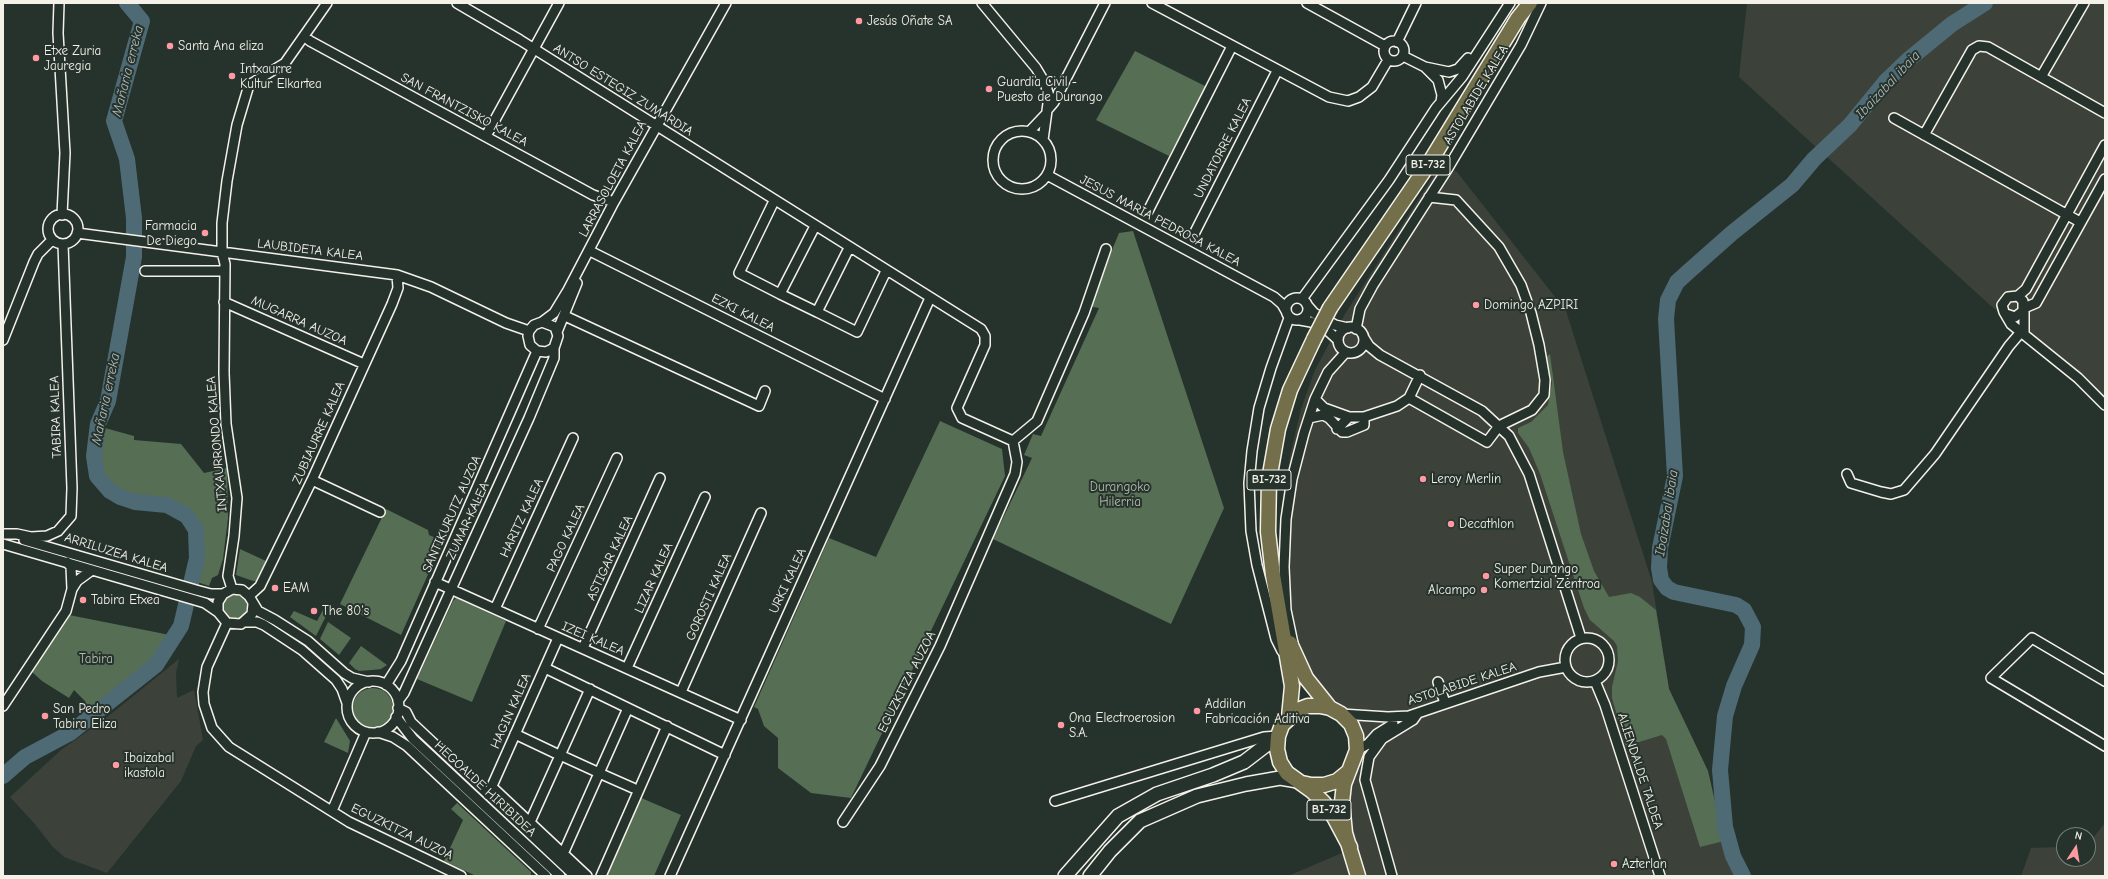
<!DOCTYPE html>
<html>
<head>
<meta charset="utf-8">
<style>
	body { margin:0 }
	#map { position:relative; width:2108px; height:879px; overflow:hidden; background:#26332d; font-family:"Comic Neue",sans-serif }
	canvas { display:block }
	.frame { position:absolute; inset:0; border:4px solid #f4f1e8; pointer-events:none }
	.north { position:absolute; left:2056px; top:827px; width:40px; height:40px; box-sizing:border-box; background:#26332d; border:1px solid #787f78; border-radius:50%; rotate:12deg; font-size:11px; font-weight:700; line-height:16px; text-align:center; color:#f4f1e8 }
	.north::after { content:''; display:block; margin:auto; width:14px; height:18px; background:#ff9aa2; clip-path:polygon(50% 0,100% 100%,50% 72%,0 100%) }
</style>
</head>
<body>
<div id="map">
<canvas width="2108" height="879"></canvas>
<div class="frame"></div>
<div class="north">N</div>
</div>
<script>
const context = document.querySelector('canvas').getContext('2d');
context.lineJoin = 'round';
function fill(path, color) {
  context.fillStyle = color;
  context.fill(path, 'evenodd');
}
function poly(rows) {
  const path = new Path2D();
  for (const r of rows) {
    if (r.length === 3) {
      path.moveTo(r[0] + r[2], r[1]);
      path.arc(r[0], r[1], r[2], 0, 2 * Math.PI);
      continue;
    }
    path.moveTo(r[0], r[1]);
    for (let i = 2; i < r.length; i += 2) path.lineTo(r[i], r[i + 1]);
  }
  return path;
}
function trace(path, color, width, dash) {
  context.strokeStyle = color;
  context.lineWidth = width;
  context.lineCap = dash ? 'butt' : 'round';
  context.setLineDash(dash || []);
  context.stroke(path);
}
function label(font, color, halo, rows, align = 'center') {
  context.font = font + ' "Comic Neue",sans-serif';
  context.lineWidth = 4;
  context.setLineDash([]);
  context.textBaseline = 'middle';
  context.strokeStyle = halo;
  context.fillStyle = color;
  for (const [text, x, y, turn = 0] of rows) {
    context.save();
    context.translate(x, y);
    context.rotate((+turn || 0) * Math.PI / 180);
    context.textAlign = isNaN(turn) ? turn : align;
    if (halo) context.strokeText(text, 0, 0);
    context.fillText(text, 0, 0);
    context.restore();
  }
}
const built = poly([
	[1747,3,2105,3,2105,401,1990,305,1739,77],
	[1441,164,1457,172,1566,311,1652,582,1669,689,1708,771,1728,860,1737,876,1288,876,1356,847,1352,835,1346,798,1368,750,1351,711,1325,693,1304,662,1280,559,1284,506,1290,456,1301,409,1315,370,1345,314],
	[179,659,176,673,177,698,194,690,203,740,196,746,181,781,107,873,64,857,52,846,34,823,10,797,61,750,106,718],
	[2105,823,2105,876,2021,876,2031,848,2064,847,2064,859,2088,859,2088,844]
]);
const green = poly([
	[1135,51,1207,87,1169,156,1096,120],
	[1133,231,1224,508,1171,624,993,539,1032,458,1024,455,1033,434,1041,436,1099,308,1093,307,1091,301,1119,233],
	[1550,354,1563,452,1581,534,1594,571,1609,597,1631,593,1640,597,1656,610,1669,689,1708,771,1724,841,1700,847,1666,739,1662,735,1626,746,1612,698,1612,687,1618,661,1617,646,1614,641,1590,620,1584,608,1540,474,1529,448,1518,433,1518,428,1531,422,1548,405,1552,383,1546,357],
	[940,421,1002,449,1005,476,851,798,811,793,778,768,778,738,764,726,758,709,754,707,829,538,876,557],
	[105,428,134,436,134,440,181,444,204,473,227,468,228,518,223,559,218,575,212,578,209,586,197,582,203,560,204,546,196,518,189,511,172,502,129,495,113,484,102,471,98,455,102,434],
	[386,509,428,530,429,535,443,541,401,635,340,604],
	[240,549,266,561,256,581,253,581,236,575],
	[235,607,12],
	[456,598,506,621,472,702,417,679,453,601],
	[323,610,328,612,316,636,290,617,294,611,317,621],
	[69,615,155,632,174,636,158,663,88,712,85,701,74,690,69,698,42,681,31,671],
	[328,622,351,638,339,655,320,639],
	[361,646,387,665,381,669,372,670,359,671,355,669,349,663],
	[373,708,20],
	[336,718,350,741,348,753,324,742],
	[639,797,681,815,654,876,604,876],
	[457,803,531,872,531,876,476,876,444,861,463,820,451,809]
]);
const river = poly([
	[3,776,25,757,70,733,156,665,181,626,197,558,196,530,187,516,167,505,135,502,120,497,110,491,97,476,94,456,98,424,108,401,134,257,134,218,127,159,114,121,142,21,127,3],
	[1743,876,1733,856,1725,827,1720,770,1725,716,1734,686,1752,645,1753,627,1744,610,1736,605,1674,592,1667,588,1661,580,1659,568,1660,548,1675,476,1666,319,1668,300,1677,282,1688,272,1732,233,1792,185,1814,159,1850,125,1886,81,1908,60,1952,24,1985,3]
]);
const minor = poly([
	[59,3,58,33,65,153,62,215],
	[457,3,520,40,981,329,985,336,985,345,957,408,962,418,1013,441,1037,421,1084,313,1106,249],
	[982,3,1036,68,1045,83,1049,96,1043,140],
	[1152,3,1329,97,1348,101,1359,97,1372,87,1388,60],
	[1307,3,1385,46],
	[304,36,310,41,593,195,614,202],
	[1394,51,10],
	[1397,42,1416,3],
	[1403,56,1425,67,1449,72,1458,69,1468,58],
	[1425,67,1438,80,1442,95,1441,102],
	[2041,77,2084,3],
	[1048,109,1054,102,1105,3],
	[1894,118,2080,222],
	[1022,160,29],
	[1029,132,1046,114],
	[1924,135,1972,50,1979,46,1988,47,2105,113],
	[486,136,559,3],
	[2105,145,2026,289,2018,296,2008,297,2002,305,2004,312,2011,324,2078,378,2105,405],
	[1047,175,1274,297,1282,304,1286,311],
	[774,201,739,273,780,294],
	[1148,211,1232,46],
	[63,229,15],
	[815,226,780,294,817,312,849,248],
	[77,233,397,275,431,287,506,323,529,331],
	[1193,236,1277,71],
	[590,251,885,399],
	[145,271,225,271],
	[1297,309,11],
	[1302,299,1389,180,1436,108,1462,77,1510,3],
	[224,302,364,364],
	[1307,305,1314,313,1335,325,1348,328],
	[817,312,857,332,886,271],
	[2006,314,2015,317,2023,311,2023,301,2018,296],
	[565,316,759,406,765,391],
	[1300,320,1311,322,1327,330,1338,340],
	[542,322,555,327,558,336,554,348,546,352,537,351,530,345,528,336,529,331,534,325,542,322,554,313,568,290,614,202,726,3],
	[1351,340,13],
	[1356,329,1360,309,1373,285,1448,168,1521,45,1541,3],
	[557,332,577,283],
	[2024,334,2024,308,2036,303,2105,179],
	[1364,338,1369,346,1380,355,1482,411,1509,436,1529,474,1581,638],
	[3,340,34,262,38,254,52,240],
	[1409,398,1487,442,1499,426,1532,410,1544,395,1545,380,1539,345,1531,313,1521,285,1499,247,1456,200,1429,197],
	[1315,399,1324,408,1349,417],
	[1309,418,1323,415,1329,418,1342,432,1347,432,1364,425,1364,417],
	[1337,429,1349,417,1364,417,1397,406,1409,398,1420,375],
	[1847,474,1851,483,1881,492,1891,494,1904,490,1935,454,2009,346,2021,332],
	[312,480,380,512],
	[5,534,17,534,31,537,47,536,58,531,71,516,72,488,63,244],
	[24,540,196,590,211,594,223,594],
	[3,544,195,600,205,603,218,612],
	[435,582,741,720],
	[72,589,77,581,92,570],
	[232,589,228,576,234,536,237,498,226,424,224,373,225,264,222,252,222,223,227,181,237,125,249,85,285,63,327,3],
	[249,596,260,586,312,480,392,304,398,288,397,275],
	[253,604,252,614,241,624,227,623,218,612,218,602,223,594,232,589,242,590,249,596,258,611,275,620,308,641,344,673,352,678,369,682],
	[495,609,573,438],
	[245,622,257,622,264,625,302,650,336,680,342,689,347,703],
	[227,623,207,667,203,692,204,704,212,728,229,747,349,822,461,876],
	[538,629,617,458],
	[1587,660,22],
	[583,648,660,478],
	[1294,648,1286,610,1284,567,1286,519,1292,479,1304,433,1315,399,1328,372,1346,352],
	[1282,651,1276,639,1257,565,1251,531,1249,483,1252,451,1259,408,1271,368,1289,318],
	[545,668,725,755],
	[627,668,705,497],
	[1595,681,1605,705,1660,876],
	[2105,681,2032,638,1991,678,2105,746],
	[373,707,26],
	[1438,682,1445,703],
	[386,685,401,661,537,351],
	[681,692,761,513],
	[398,701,404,693,529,418,554,358,554,348],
	[3,706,66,611,72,589,71,567,67,562],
	[398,708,406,712,411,722,575,876],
	[1341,714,1388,717,1409,716,1539,672,1566,667],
	[396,717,413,739,560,876],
	[378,732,393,737,407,746,546,876],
	[515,734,555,753],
	[1357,750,1368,744,1377,734,1393,724],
	[560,755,595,771],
	[599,773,633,788],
	[492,787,587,876],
	[488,795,558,638],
	[1055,801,1264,737,1278,736],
	[332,811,366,732],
	[530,822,590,689],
	[843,822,880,766,940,646,1015,474,1017,462,1013,441],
	[563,854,628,708],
	[601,876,667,726],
	[670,876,930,298],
	[1392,876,1365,780,1369,757,1382,739,1413,720,1418,713]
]);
const secondary = poly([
	[1065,876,1118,816,1157,794,1213,775,1244,762,1278,736],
	[1090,876,1110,851,1140,821,1197,796,1246,784,1280,778,1298,781]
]);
const primary = poly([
	[1330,308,1428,165,1518,18,1530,3],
	[1290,643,1306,678,1330,708],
	[1289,717,1292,686,1273,575,1268,532,1269,480,1278,429,1290,390,1314,339],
	[1302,783,1311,785,1324,785,1337,781,1348,772],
	[1350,847,1334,817,1324,803,1312,791,1287,773,1280,762,1277,749,1278,736,1282,725,1298,710,1308,706,1320,706,1330,708,1341,714,1351,724,1356,736,1357,750,1344,784,1342,802,1345,833,1358,876]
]);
const primaryBridge = poly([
	[1314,339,1330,308]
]);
const markers = [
	[859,21,4,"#ff9aa2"],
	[170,46,4,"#ff9aa2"],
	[36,58,4,"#ff9aa2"],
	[232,76,4,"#ff9aa2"],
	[989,89,4,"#ff9aa2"],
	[205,233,4,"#ff9aa2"],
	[1476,305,4,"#ff9aa2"],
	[1423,479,4,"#ff9aa2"],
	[1451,524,4,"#ff9aa2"],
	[1486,576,4,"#ff9aa2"],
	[275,588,4,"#ff9aa2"],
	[1484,590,4,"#ff9aa2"],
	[83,600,4,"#ff9aa2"],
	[314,611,4,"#ff9aa2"],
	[1197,711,4,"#ff9aa2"],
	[45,716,4,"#ff9aa2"],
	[1061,725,4,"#ff9aa2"],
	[116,765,4,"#ff9aa2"],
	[1614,864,4,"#ff9aa2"]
];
const shields = [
	[1428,165,44],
	[1269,480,44],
	[1329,810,44]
];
const shieldNames = [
	["BI-732",1428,165],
	["BI-732",1269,480],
	["BI-732",1329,810]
];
const poiNames = [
	["Jesús Oñate SA",867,21],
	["Santa Ana eliza",178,46],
	["Etxe Zuria",44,51],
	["Jauregia",44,66],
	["Intxaurre",240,69],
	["Kultur Elkartea",240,84],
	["Guardia Civil -",997,82],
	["Puesto de Durango",997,97],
	["Farmacia",197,226,"right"],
	["De Diego",197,241,"right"],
	["Domingo AZPIRI",1484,305],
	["Leroy Merlin",1431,479],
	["Decathlon",1459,524],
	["Super Durango",1494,569],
	["Komertzial Zentroa",1494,584],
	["EAM",283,588],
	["Alcampo",1476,590,"right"],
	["Tabira Etxea",91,600],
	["The 80's",322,611],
	["Addilan",1205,704],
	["Fabricación Aditiva",1205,719],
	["San Pedro",53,709],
	["Tabira Eliza",53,724],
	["Ona Electroerosion",1069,718],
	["S.A.",1069,733],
	["Ibaizabal",124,758],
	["ikastola",124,773],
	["Azterlan",1622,864]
];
const streetNames = [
	["ANTSO ESTEGIZ ZUMARDIA",623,90,32],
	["ASTOLABIDE KALEA",1476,95,-59],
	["SAN FRANTZISKO KALEA",464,110,28],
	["UNDATORRE KALEA",1223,148,-63],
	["LARRASOLOETA KALEA",613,179,-62],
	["JESUS MARIA PEDROSA KALEA",1160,221,28],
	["LAUBIDETA KALEA",310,250,7],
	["EZKI KALEA",743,313,27],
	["MUGARRA AUZOA",299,321,24],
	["TABIRA KALEA",56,417,-92],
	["ZUBIAURRE KALEA",319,433,-66],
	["INTXAURRONDO KALEA",217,444,-95],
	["SANTIKURUTZ AUZOA",452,514,-66],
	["HARITZ KALEA",522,518,-65],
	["ZUMAR KALEA",468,521,-65],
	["PAGO KALEA",566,538,-65],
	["ARRILUZEA KALEA",116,553,17],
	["ASTIGAR KALEA",610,558,-65],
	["LIZAR KALEA",654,578,-66],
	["URKI KALEA",788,581,-65],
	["GOROSTI KALEA",709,597,-66],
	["IZEI KALEA",593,639,23],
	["EGUZKITZA AUZOA",907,682,-63],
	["ASTOLABIDE KALEA",1462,684,-18],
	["HAGIN KALEA",511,711,-66],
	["ALIENDALDE TALDEA",1640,771,72],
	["HEGOALDE HIRIBIDEA",485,789,43],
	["EGUZKITZA AUZOA",402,832,26]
];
const parkNames = [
	["Durangoko",1120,487],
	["Hilerria",1120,502],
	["Tabira",96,659]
];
const waterNames = [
	["Mañaria erreka",128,71,-76],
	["Ibaizabal ibaia",1888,85,-47],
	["Mañaria erreka",106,399,-78],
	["Ibaizabal ibaia",1667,513,-81]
];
fill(built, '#3c423a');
fill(green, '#566e53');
trace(river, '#4e6a74', 16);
trace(minor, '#f4f1e8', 12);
trace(secondary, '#f4f1e8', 16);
trace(primary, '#f4f1e8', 17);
trace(minor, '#26332d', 9);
trace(secondary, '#26332d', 13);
trace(primary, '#726f4a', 14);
trace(primaryBridge, '#f4f1e8', 17, []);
trace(primaryBridge, '#726f4a', 14);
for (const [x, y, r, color] of markers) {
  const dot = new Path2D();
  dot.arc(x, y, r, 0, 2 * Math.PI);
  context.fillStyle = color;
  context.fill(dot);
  trace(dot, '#26332d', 1.5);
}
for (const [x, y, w] of shields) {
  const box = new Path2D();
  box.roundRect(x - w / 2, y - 10, w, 20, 3);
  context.fillStyle = '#26332d';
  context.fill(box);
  trace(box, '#f4f1e8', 1);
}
label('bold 12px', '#f4f1e8', null, shieldNames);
label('13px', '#f4f1e8', '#26332d', poiNames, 'left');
label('13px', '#f4f1e8', '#26332d', streetNames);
label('13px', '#b5bdac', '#26332d', parkNames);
label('italic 14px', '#b2bbba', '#26332d', waterNames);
</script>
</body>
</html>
